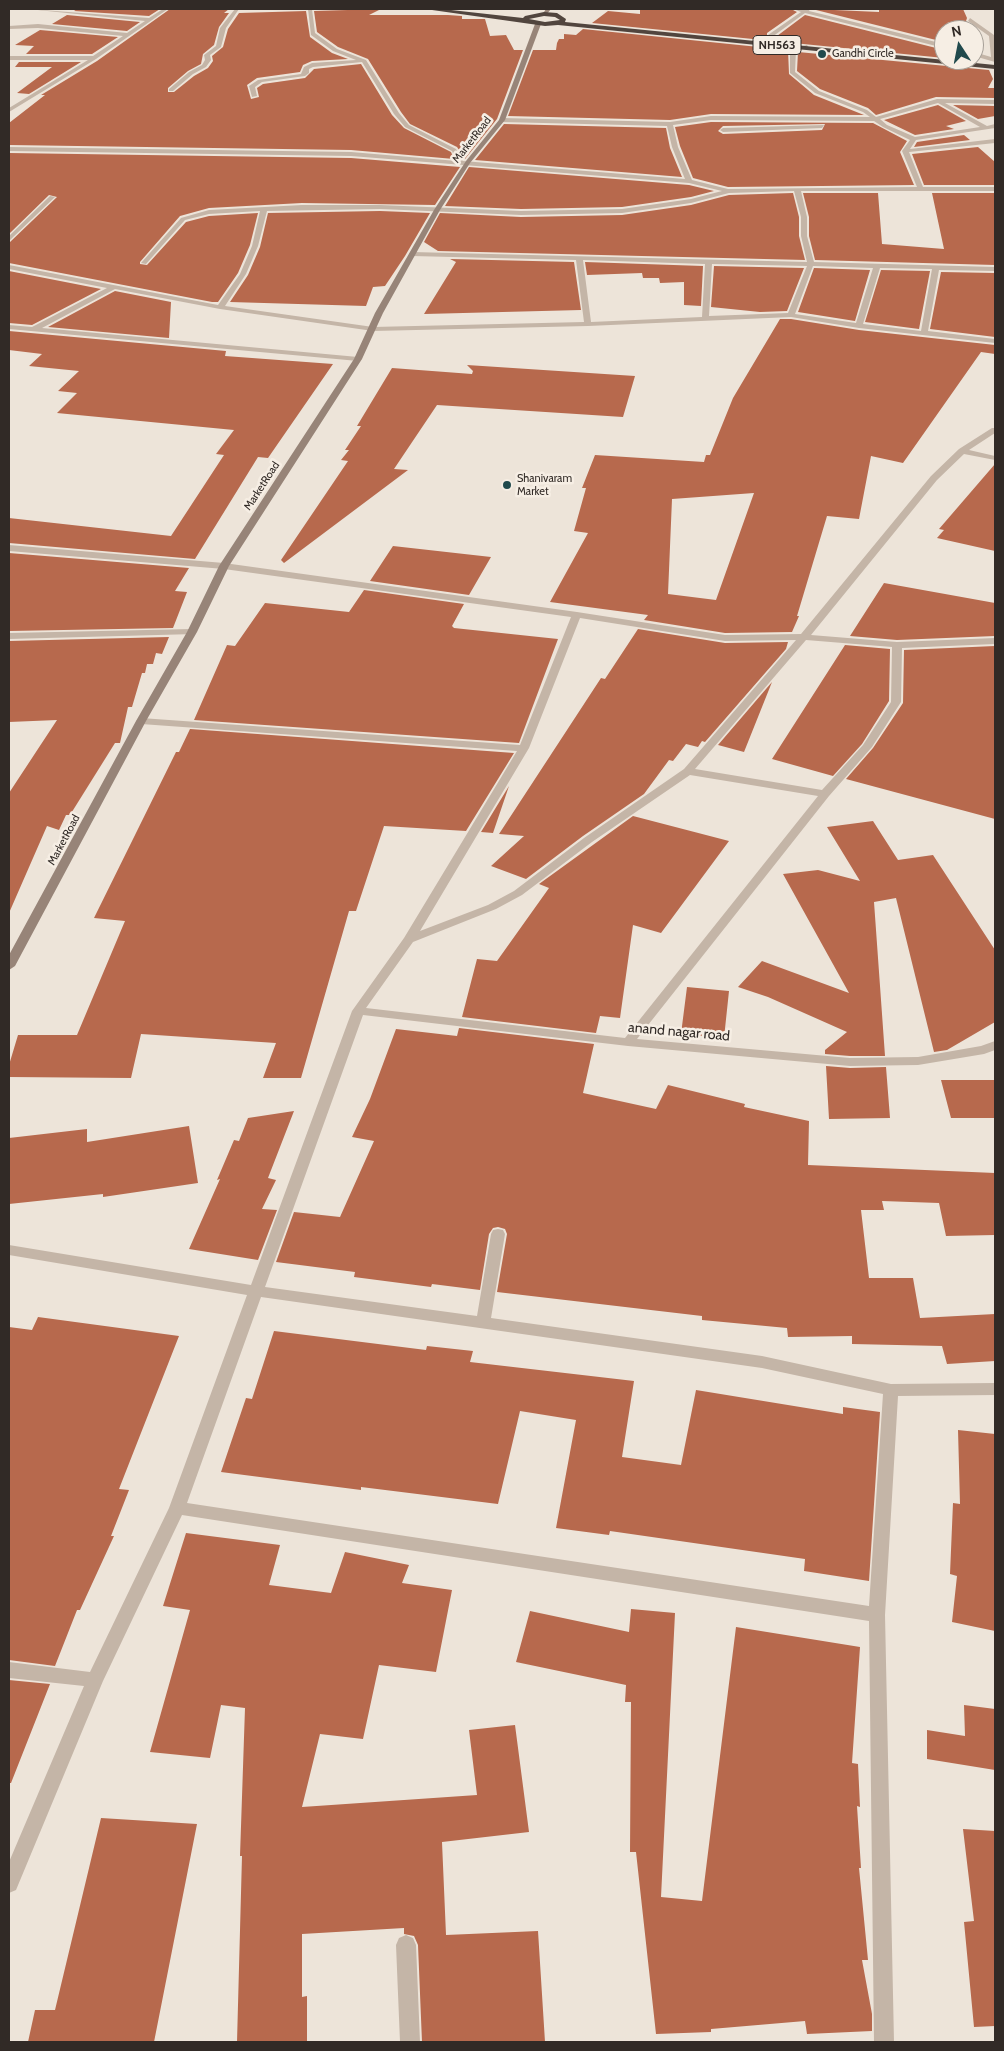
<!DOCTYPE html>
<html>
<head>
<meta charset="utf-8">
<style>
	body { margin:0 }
	#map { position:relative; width:1004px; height:2051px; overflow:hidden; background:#ede4d9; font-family:Cabin,sans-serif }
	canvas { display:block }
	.frame { position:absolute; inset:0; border:10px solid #312a26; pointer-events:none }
	.north { position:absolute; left:934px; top:20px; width:50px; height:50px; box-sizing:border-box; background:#f6eee4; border:1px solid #a7a098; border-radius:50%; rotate:349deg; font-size:14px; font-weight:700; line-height:20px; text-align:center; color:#312a26 }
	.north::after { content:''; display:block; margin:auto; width:18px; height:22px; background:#214a4d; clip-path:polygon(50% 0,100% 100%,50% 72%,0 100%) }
</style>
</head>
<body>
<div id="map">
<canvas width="1004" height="2051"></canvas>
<div class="frame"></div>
<div class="north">N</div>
</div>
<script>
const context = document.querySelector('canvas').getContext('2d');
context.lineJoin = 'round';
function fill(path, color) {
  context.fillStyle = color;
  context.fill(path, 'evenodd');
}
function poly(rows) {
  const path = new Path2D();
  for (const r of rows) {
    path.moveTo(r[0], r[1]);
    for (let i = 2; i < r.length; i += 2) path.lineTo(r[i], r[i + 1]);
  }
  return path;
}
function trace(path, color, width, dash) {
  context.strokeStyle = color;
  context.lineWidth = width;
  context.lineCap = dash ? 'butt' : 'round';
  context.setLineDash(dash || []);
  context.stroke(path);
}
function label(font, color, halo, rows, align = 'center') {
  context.font = font + ' Cabin,sans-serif';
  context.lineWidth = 5;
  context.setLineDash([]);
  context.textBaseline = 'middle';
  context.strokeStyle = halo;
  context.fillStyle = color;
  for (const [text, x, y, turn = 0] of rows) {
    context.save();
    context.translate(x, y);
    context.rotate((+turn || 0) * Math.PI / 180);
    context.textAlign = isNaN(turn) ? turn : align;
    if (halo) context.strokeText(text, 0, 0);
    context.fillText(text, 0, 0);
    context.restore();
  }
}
const building = poly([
	[77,9,160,9,149,16,74,11],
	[170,9,229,9,224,13,229,13,219,27,214,45,203,54,201,64,188,71,168,88,168,92,174,92,194,76,208,68,213,61,212,56,223,47,228,29,239,13,306,11,310,37,332,53,348,59,312,61,303,65,300,72,257,78,247,85,251,99,259,97,257,88,263,84,305,78,314,69,361,64,392,115,404,128,451,152,454,159,351,150,9,145,9,123,45,95,41,95,97,61],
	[381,9,369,15,448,15,462,16,462,19,485,19,490,36,506,35,514,50,523,50,497,119,465,159,457,147,410,124,401,112,368,59,338,47,317,32,314,11],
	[640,9,791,9,797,12,767,33,767,38,773,39,805,15,944,50,944,58,592,23,608,11,640,14],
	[812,9,879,12,879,9,963,9,967,18,966,21,972,30,944,30,944,42],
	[67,15,140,22,127,31,52,24],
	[583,29,788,50,789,74,814,95,864,115,711,114,670,120,508,116,533,50,556,50,557,43,559,39,564,39,564,34,576,35],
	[40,30,118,37,92,54,26,54,34,46,15,45],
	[798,52,989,70,993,79,988,88,995,88,995,98,936,97,876,115,868,108,820,89,797,71],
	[19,62,81,62,29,94,17,93,52,67,15,67],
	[938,105,966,121,946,126,954,129,915,135,884,120],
	[953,105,995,106,995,116,978,119],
	[711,122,873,123,907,141,900,152,914,185,728,187,693,178,680,146,675,127],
	[825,124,822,130,723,134,718,131,723,126],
	[504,124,666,128,670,148,682,177,475,160],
	[964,135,970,140,914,147,917,142],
	[978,147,995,162,995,185,924,185,912,154],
	[9,153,351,158,460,167,435,205,302,203,209,208,180,216,140,262,140,264,147,265,186,222,209,216,258,213,250,245,238,273,218,302,212,302,9,263,9,243,57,197,49,195,9,234],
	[469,167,689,185,714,191,691,197,622,207,521,209,445,206],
	[793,193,799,217,799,236,805,260,438,251,424,242,440,213,521,217,622,215,691,205,729,195],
	[803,193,878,193,882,244,944,249,932,193,995,193,995,265,815,260,809,236,809,217],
	[380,211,430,213,405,256,385,286,373,287,366,306,230,302,248,275,260,247,268,213],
	[450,259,574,262,581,310,424,314,456,262],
	[585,262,703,266,701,306,684,305,684,282,660,283,659,278,643,278,642,273,587,275],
	[714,266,804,268,787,311,760,312,711,307],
	[814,268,870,270,855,321,798,312],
	[881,270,930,271,919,329,865,322],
	[9,271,101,289,32,325,9,323],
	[941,272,995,273,995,337,930,329],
	[115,291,171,302,169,338,48,327],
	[780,319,791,319,859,330,995,345,995,354,981,352,903,463,871,456,859,519,827,516,797,616,799,616,792,632,725,633,644,620,648,615,550,602,588,533,574,531,586,488,582,488,595,455,704,462,706,455,710,455,733,398],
	[754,493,716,600,668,594,672,499],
	[9,331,226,351,225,356,333,364,268,458,258,457,195,559,9,543,9,518,171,536,224,455,216,454,234,430,57,413,77,393,58,391,79,371,29,366,42,354,9,350],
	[467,365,635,376,623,417,437,405,394,469,408,470,284,563,281,560,348,461,341,460,349,450,345,450,361,426,357,426,392,368,472,374,473,371],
	[995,464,995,551,937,538,944,530,939,529],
	[393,546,491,557,469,595,370,581],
	[9,553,189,568,175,591,187,592,173,628,9,631],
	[884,583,995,603,995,636,897,640,850,636],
	[364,590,464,604,452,626,454,628,558,639,519,743,194,720,227,645,235,646,265,603,349,612],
	[638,629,725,643,788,642,786,649,705,742,702,741,698,747,686,744,673,761,669,760,644,794,583,836,526,879,491,866,524,836,499,834,601,678,605,679],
	[169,637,162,654,156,653,153,664,147,664,145,673,142,673,132,707,128,707,120,743,115,743,70,815,66,815,59,830,47,826,9,913,9,793,57,720,9,722,9,641],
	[845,645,890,649,889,701,862,744,833,776,772,759],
	[995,646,995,819,846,779,873,748,903,703,904,650],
	[772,682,744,752,718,745],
	[190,729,514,753,466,831,384,826,356,911,349,911,301,1078,263,1078,276,1043,141,1034,131,1078,9,1077,9,1065,18,1035,77,1035,125,921,94,918,176,752,179,752],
	[509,786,493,833,481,832],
	[633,816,729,841,661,933,633,925,620,1018,600,1016,596,1033,462,1017,477,959,497,961,549,888,539,884],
	[873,821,898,860,933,855,995,950,995,1022,947,1050,934,1052,896,898,874,902,885,1056,850,1056,825,1054,825,1050,847,1032,768,997,738,987,762,961,849,993,783,874,818,870,860,881,827,827],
	[687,987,729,991,724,1038,681,1034],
	[459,1028,594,1044,583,1093,656,1109,668,1085,745,1104,744,1107,809,1121,808,1165,995,1173,995,1235,946,1236,939,1203,882,1201,884,1210,861,1210,869,1278,913,1278,920,1318,995,1314,995,1361,947,1364,942,1346,852,1344,852,1336,788,1337,787,1328,702,1320,702,1316,497,1292,507,1234,505,1229,498,1227,493,1228,489,1234,480,1290,432,1284,431,1287,354,1277,355,1272,276,1262,294,1212,340,1217,374,1141,352,1137,370,1099,396,1029,457,1036],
	[826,1066,850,1068,886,1067,890,1118,829,1119],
	[941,1080,995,1080,995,1118,951,1118],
	[294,1111,268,1178,276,1180,262,1209,277,1210,258,1260,189,1249,220,1179,217,1180,234,1140,239,1141,248,1118],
	[189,1126,198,1183,103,1197,103,1194,9,1204,9,1138,87,1129,87,1142],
	[38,1317,179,1336,119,1489,129,1490,111,1536,114,1536,80,1610,77,1610,55,1666,9,1660,9,1327,32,1330],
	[274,1331,426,1350,427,1346,473,1351,470,1362,634,1381,622,1457,681,1465,696,1390,843,1414,843,1407,880,1412,869,1581,804,1571,805,1559,610,1531,609,1535,556,1528,576,1420,520,1411,498,1504,361,1487,361,1490,221,1472,246,1398,252,1399],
	[958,1430,995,1434,995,1631,952,1622,957,1576,950,1574,953,1503,960,1504],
	[186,1533,280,1545,269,1585,331,1593,345,1552,409,1565,402,1583,452,1590,436,1672,379,1665,363,1739,320,1734,302,1807,477,1795,469,1730,515,1725,529,1832,442,1842,446,1935,538,1931,545,2042,422,2042,418,1945,414,1936,404,1934,404,1928,302,1934,302,1997,307,1996,307,2042,237,2042,242,1856,240,1856,245,1708,221,1705,210,1758,150,1752,190,1610,163,1606],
	[631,1609,675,1613,661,1897,702,1901,736,1627,860,1647,852,1763,858,1764,860,1807,857,1806,861,1868,859,1868,868,1960,862,1960,872,2014,872,2031,807,2034,805,2021,711,2029,711,2032,656,2034,636,1852,630,1852,631,1702,625,1702,626,1685,516,1662,530,1611,629,1632],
	[9,1680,50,1684,11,1783,9,1783],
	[964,1705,995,1709,995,1770,927,1759,927,1730,965,1736],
	[101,1818,197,1824,154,2042,28,2042,35,2010,55,2010],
	[963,1829,995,1831,995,2026,974,2027,964,1922,974,1921]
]);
const street = poly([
	[28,9,149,18,163,9,168,9,96,59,9,112,9,108,88,60,9,60,9,56,93,56,123,36,38,28,9,29,9,26,38,24,127,33,145,21,28,9],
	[235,9,239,9,226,28,221,47,210,55,211,60,206,67,193,74,173,91,169,91,169,89,189,72,202,65,205,60,204,55,216,46,220,28,235,9],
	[308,9,312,9,315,33,337,49,366,60,399,113,409,125,456,149,463,161,685,179,672,147,667,126,502,122,499,120,502,118,670,122,711,116,870,117,863,112,815,93,790,73,790,49,807,45,809,48,796,50,795,72,819,91,867,110,876,117,937,99,995,100,995,104,945,103,987,126,995,124,995,128,916,140,910,149,995,139,995,143,909,152,923,187,995,187,995,191,801,191,807,217,807,236,814,262,995,267,995,271,939,270,928,331,995,339,995,343,859,328,791,317,588,326,373,331,220,309,115,289,42,328,358,357,362,359,358,361,9,329,9,325,32,327,107,288,9,269,9,265,218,305,240,274,252,246,260,211,209,214,185,220,146,264,141,263,181,218,209,210,302,205,380,205,521,211,622,209,691,199,722,191,689,183,351,156,9,151,9,147,351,152,457,161,452,151,405,127,394,114,362,62,313,67,309,69,309,73,305,76,262,82,255,87,257,96,252,97,249,86,258,80,301,74,304,67,312,63,356,60,333,51,311,35,308,9],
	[938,103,980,127,915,137,887,125,880,119,938,103],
	[711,120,874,121,883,127,910,140,902,151,917,187,728,189,692,180,678,147,673,125,711,120],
	[794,191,801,217,801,236,807,262,412,252,409,254,412,256,576,260,584,322,373,327,225,306,246,274,258,246,267,211,380,209,521,215,622,213,691,203,729,193,794,191],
	[583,260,705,264,702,317,591,322,583,260],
	[712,264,807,266,788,313,709,316,712,264],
	[813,266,873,268,856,323,795,314,813,266],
	[880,268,932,269,921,331,863,324,880,268],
	[793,9,810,9,809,11,944,44,944,48,805,13,772,37,768,37,768,35,801,12,793,9],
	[970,18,994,35,995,62,974,56,974,52,991,57,989,36,968,21,970,18],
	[824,125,822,128,723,132,720,130,723,128,824,125],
	[50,196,55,197,9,241,9,236,50,196],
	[992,428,995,428,995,433,969,450,995,456,995,460,964,454,937,480,811,635,897,642,995,638,995,644,902,648,901,702,872,747,829,796,637,1039,850,1058,918,1057,981,1046,995,1041,995,1050,984,1054,918,1065,850,1066,628,1046,363,1015,265,1287,477,1316,491,1234,493,1230,498,1229,503,1230,505,1234,491,1318,762,1356,891,1384,995,1383,995,1395,898,1396,885,1615,894,2042,874,2042,869,1621,182,1515,103,1681,16,1890,9,1893,9,1862,84,1686,9,1678,9,1662,90,1672,169,1508,247,1295,9,1255,9,1245,251,1285,352,1011,404,938,517,751,141,724,136,721,141,718,520,745,571,617,224,569,9,551,9,545,224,563,577,612,725,635,801,634,931,476,959,449,992,428],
	[580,618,725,641,796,640,684,769,584,838,514,891,488,905,420,931,529,748,580,618],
	[806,640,892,647,891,702,863,745,822,790,695,769,806,640],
	[690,775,818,796,625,1038,366,1008,413,942,496,909,522,895,592,842,690,775],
	[261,1297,762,1368,883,1394,869,1606,187,1503,261,1297],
	[192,629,195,630,195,634,9,639,9,633,192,629],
	[406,1935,413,1938,416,1945,420,2042,400,2042,396,1945,399,1938,406,1935]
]);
const secondary = poly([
	[546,9,551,9,546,15,542,15,546,9],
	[538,22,541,24,505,120,470,163,440,210,383,313,362,359,229,566,197,632,146,721,15,966,9,970,9,955,136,721,187,632,219,566,354,359,375,313,434,210,466,161,499,120,535,24,538,22]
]);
const highway = poly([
	[425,9,442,9,523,18,525,16,544,12,557,13,566,19,565,22,995,65,995,69,558,25,545,26,425,9],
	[544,16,555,17,560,20,545,22,529,19,544,16]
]);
const markers = [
	[822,54,5,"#214a4d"],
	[507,485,5,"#214a4d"]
];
const farPoinames = [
	["Gandhi Circle",832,54],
	["Shanivaram",517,479],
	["Market",517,492]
];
const farStreetnames = [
	["MarketRoad",472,140,-52],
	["MarketRoad",262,486,-57],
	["MarketRoad",64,840,-62]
];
const shields = [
	[777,45,48]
];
const shieldNames = [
	["NH563",777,45]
];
const streetNames = [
	["anand nagar road",679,1032,5]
];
fill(building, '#b7694d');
fill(street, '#c4b5a7');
fill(secondary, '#978478');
fill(highway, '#51453e');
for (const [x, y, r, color] of markers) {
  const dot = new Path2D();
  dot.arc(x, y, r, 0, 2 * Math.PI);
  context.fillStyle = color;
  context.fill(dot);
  trace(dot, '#f6eee4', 2);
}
label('11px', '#312a26', '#f6eee4', farPoinames, 'left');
label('11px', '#312a26', '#f6eee4', farStreetnames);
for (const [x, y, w] of shields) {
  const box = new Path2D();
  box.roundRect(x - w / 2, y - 9.5, w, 19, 4);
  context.fillStyle = '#f6eee4';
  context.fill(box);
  trace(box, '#312a26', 1);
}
label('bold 12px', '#312a26', null, shieldNames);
label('14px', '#312a26', '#f6eee4', streetNames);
</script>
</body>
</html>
